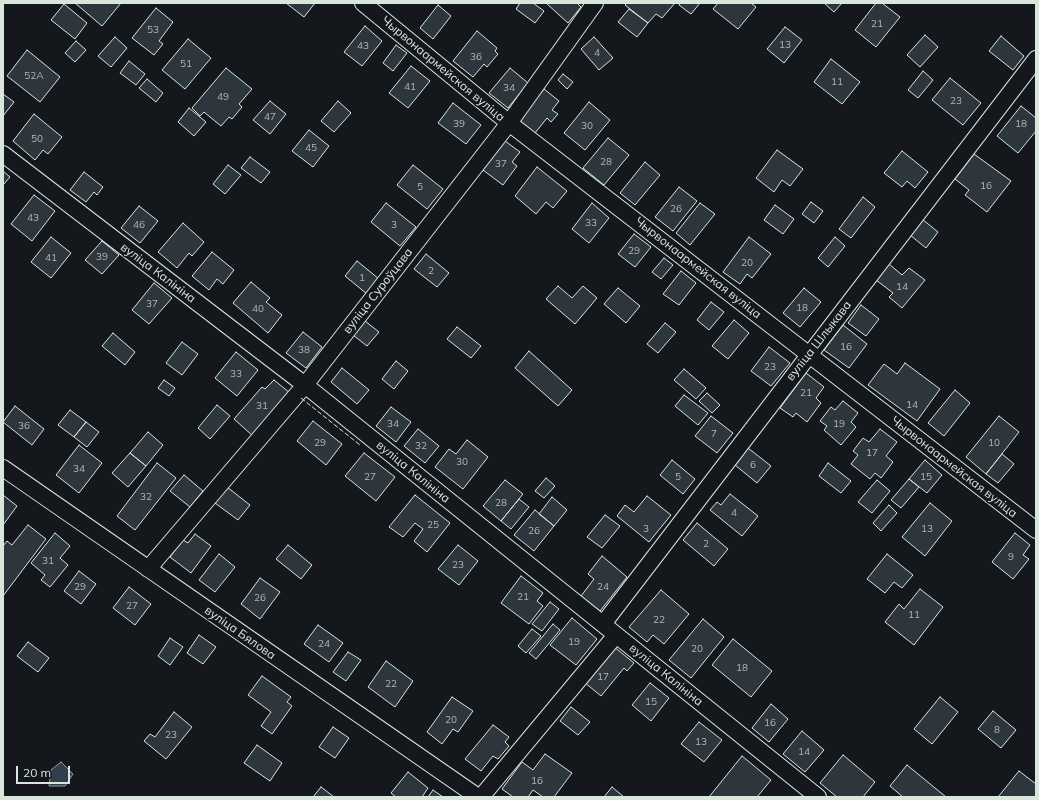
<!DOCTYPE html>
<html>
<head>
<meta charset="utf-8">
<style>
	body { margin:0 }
	#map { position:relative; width:1039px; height:800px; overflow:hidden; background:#14181c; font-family:Mulish,sans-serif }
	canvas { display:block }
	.frame { position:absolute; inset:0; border:4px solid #d8e6dc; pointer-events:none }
	.scale { position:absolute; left:16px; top:766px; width:54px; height:18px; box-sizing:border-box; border:2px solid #d8e6dc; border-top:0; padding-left:5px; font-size:12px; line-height:14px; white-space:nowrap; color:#d8e6dc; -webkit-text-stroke:3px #14181c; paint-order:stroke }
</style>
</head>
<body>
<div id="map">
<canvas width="1039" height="800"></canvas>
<div class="frame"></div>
<div class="scale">20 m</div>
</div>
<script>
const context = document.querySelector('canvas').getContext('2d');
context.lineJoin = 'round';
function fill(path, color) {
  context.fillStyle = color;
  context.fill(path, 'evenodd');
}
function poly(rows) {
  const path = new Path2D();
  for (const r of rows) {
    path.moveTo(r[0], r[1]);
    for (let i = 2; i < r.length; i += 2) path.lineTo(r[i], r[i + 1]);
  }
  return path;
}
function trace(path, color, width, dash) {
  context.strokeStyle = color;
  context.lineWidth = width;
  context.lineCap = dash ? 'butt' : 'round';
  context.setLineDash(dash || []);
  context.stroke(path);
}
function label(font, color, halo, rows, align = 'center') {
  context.font = font + ' Mulish,sans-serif';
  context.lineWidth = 3;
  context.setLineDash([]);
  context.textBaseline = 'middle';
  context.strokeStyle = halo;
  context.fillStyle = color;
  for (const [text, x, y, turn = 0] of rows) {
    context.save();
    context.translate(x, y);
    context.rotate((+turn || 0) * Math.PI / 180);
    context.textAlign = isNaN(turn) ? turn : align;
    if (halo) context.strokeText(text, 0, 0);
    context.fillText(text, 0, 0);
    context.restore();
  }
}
const water = poly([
	[61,762,73,774,65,786,49,786,51,770,61,762]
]);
const building = poly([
	[75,3,121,3,102,26,75,3],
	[286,3,315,3,304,17,286,3],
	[520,3,533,3,544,11,535,23,516,9,520,3],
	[546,3,577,3,581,7,568,23,546,3],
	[627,3,675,3,662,18,656,14,648,23,625,5,627,3],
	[680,3,700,3,691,14,679,5,680,3],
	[718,3,751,3,756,7,738,29,713,9,718,3],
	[824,3,842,3,834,12,824,3],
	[876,3,882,3,900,17,876,47,855,30,876,3],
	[64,4,87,23,75,39,51,20,64,4],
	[438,5,451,16,433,39,420,28,438,5],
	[156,8,173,22,159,41,163,44,154,55,132,38,156,8],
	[629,9,648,23,637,37,618,22,629,9],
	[365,26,382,41,362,66,344,52,365,26],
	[785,27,802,40,784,63,767,49,785,27],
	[477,31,497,48,495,51,498,54,487,67,484,64,473,77,453,61,477,31],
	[925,35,938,47,920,67,907,55,925,35],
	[1001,36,1024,56,1013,70,989,51,1001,36],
	[115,37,127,48,111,67,98,56,115,37],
	[594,37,613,58,599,70,581,49,594,37],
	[188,39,211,58,185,89,162,70,188,39],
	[76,41,86,50,75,62,65,53,76,41],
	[396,45,407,53,393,71,383,63,396,45],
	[27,50,60,77,40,102,7,76,27,50],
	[831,59,860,82,842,104,814,82,831,59],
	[129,61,145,74,136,85,120,73,129,61],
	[411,66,430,81,408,108,389,93,411,66],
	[226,68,252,89,239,104,242,107,232,119,229,117,221,126,204,112,200,116,192,108,226,68],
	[510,68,528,83,508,108,489,93,510,68],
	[923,71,933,80,918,98,908,90,923,71],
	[563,74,573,82,567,89,558,80,563,74],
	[950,78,981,103,963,125,932,100,950,78],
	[147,79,163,93,156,102,139,88,147,79],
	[544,89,559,101,552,110,558,114,551,122,547,118,535,133,519,120,544,89],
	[3,94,14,102,3,116,3,94],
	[270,101,286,114,270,134,253,120,270,101],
	[338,101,351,113,334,132,321,121,338,101],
	[589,102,610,120,585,150,564,133,589,102],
	[453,103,481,125,466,144,438,123,453,103],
	[1021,106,1036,118,1036,131,1018,153,997,136,1021,106],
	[189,108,206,122,194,136,178,122,189,108],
	[34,114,62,137,48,154,43,150,35,160,13,141,34,114],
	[309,130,329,146,313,167,292,151,309,130],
	[608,138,629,155,604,185,583,168,608,138],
	[505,141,520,152,512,162,517,166,503,185,483,170,505,141],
	[777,150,803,169,790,186,782,180,774,192,756,178,777,150],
	[902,151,928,172,915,188,907,181,902,187,884,173,902,151],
	[974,154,1011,181,987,212,965,195,969,190,955,179,974,154],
	[250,157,270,172,261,183,241,168,250,157],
	[645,162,660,175,635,205,620,193,645,162],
	[228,165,241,175,225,194,213,184,228,165],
	[413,165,443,189,427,209,397,185,413,165],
	[537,167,567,191,553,208,546,202,536,214,515,196,537,167],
	[3,171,10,177,3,185,3,171],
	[84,172,103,187,97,195,94,192,86,202,70,190,84,172],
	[679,187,697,201,673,231,655,217,679,187],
	[34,195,55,211,32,241,11,224,34,195],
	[863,197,875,207,851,238,839,229,863,197],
	[811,202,823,211,814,223,802,214,811,202],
	[386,203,416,227,400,246,371,222,386,203],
	[592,203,609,218,589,243,572,229,592,203],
	[700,203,715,214,690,245,676,233,700,203],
	[775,205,794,219,783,234,764,220,775,205],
	[139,206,158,221,140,243,121,228,139,206],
	[922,219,938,232,926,248,910,235,922,219],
	[183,223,204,242,192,256,189,253,177,268,158,252,183,223],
	[634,234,651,247,635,267,618,254,634,234],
	[51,237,71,253,51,278,31,262,51,237],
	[749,237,771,254,752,278,747,274,740,284,723,272,749,237],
	[835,237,845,246,828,267,818,258,835,237],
	[102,241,119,255,102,274,85,260,102,241],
	[212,252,234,270,223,284,217,279,209,290,192,276,212,252],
	[426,254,449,273,437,287,414,269,426,254],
	[664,258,673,265,661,279,652,272,664,258],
	[357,261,379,279,367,294,345,276,357,261],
	[889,264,902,275,909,268,925,280,902,308,889,297,893,293,876,280,889,264],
	[681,271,696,283,679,305,663,294,681,271],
	[251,282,270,298,266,302,282,315,268,333,233,303,251,282],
	[154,283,172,298,149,324,132,310,154,283],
	[558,286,572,298,583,286,597,298,575,324,546,299,558,286],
	[618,288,640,306,626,323,604,304,618,288],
	[804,288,821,302,800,327,783,313,804,288],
	[711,302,724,312,709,330,697,320,711,302],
	[861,305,879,319,866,336,848,323,861,305],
	[734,320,749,333,728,359,712,346,734,320],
	[365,321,379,332,367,346,353,335,365,321],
	[665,323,676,332,658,353,647,344,665,323],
	[843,325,867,344,849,368,824,350,843,325],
	[457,327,481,346,471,358,447,339,457,327],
	[303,332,322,347,306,368,286,353,303,332],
	[113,333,135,352,125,365,102,346,113,333],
	[182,342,198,354,182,375,166,363,182,342],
	[769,347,790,363,771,386,751,371,769,347],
	[529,351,572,390,558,406,515,368,529,351],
	[236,352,258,370,237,396,215,378,236,352],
	[396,361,408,371,394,389,382,379,396,361],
	[905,363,940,389,917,421,868,385,884,364,897,374,905,363],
	[342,368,369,390,357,404,331,382,342,368],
	[684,369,706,388,696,399,674,380,684,369],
	[806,373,824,387,816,398,821,403,807,422,796,413,793,417,780,408,806,373],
	[164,380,175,388,169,396,158,388,164,380],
	[274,380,290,393,253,436,234,419,262,387,265,389,274,380],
	[955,390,970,403,944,436,928,423,955,390],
	[707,393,720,405,712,413,699,401,707,393],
	[684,395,708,413,698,425,675,406,684,395],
	[843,401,858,413,851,422,856,427,841,445,824,430,827,426,820,421,831,407,835,410,843,401],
	[217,405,230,416,210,439,198,428,217,405],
	[15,406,44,429,32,445,3,422,15,406],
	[391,407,411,422,396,442,376,426,391,407],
	[70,410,86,422,74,437,58,425,70,410],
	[711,416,733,433,717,453,695,436,711,416],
	[999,416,1019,432,986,474,966,457,999,416],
	[313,421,342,444,326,465,297,441,313,421],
	[86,422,99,432,87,447,74,437,86,422],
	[418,429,439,446,425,463,404,446,418,429],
	[880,429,897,442,886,456,893,462,881,478,875,473,870,479,851,464,858,455,853,451,863,438,869,442,880,429],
	[148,432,163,445,146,466,130,453,148,432],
	[467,440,488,457,463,489,435,467,449,449,456,454,467,440],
	[79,445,102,463,79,493,56,475,79,445],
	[748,448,771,466,757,483,735,465,748,448],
	[130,453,146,466,128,487,112,473,130,453],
	[364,453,395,477,376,501,345,476,364,453],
	[1002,454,1014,464,998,483,986,474,1002,454],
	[672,460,695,479,683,494,660,475,672,460],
	[925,460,942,475,927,493,909,479,925,460],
	[157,463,176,478,135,530,117,516,157,463],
	[828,463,851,481,841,493,819,476,828,463],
	[184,475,203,491,190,507,170,491,184,475],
	[546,478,555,486,544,498,535,491,546,478],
	[909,479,919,487,901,508,891,500,909,479],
	[505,480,523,494,501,521,483,506,505,480],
	[877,480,890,491,872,513,858,502,877,480],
	[227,487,250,505,238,520,215,503,227,487],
	[730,494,758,516,742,536,710,510,717,502,721,505,730,494],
	[3,495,17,506,3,525,3,495],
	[415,495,450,523,427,552,414,541,423,529,415,523,403,537,389,527,415,495],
	[647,496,671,515,649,542,617,516,625,505,634,512,647,496],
	[552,497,567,510,554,526,539,514,552,497],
	[519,499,529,507,511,529,501,521,519,499],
	[930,503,952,521,925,556,902,537,930,503],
	[889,505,897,513,881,531,873,523,889,505],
	[535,510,554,526,534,551,514,535,535,510],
	[605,515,620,526,602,548,587,537,605,515],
	[697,523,728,549,714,566,683,540,697,523],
	[28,525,46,539,3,596,3,546,7,541,12,545,28,525],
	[55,533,70,546,60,558,68,565,50,587,41,580,45,575,31,563,55,533],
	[1015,533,1030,545,1023,555,1029,559,1013,579,992,562,1015,533],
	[195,534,211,546,191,573,170,557,183,540,188,543,195,534],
	[288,545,312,565,301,579,276,559,288,545],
	[458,545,478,561,459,585,438,569,458,545],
	[219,554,235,567,215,592,199,580,219,554],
	[887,554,913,575,902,588,894,582,885,593,867,579,887,554],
	[602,556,627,577,600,611,581,596,594,579,588,574,602,556],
	[79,571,96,584,81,604,64,591,79,571],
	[521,576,543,593,537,601,543,606,529,624,501,603,521,576],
	[260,578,280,592,260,619,241,604,260,578],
	[129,587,151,604,135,625,113,608,129,587],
	[920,589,943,607,914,645,885,622,899,604,904,609,920,589],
	[661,590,689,614,664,644,653,635,647,642,629,627,661,590],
	[550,602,559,609,542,631,532,624,550,602],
	[572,618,597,639,576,665,550,645,572,618],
	[703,619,724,637,691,678,669,660,703,619],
	[553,624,560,630,536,659,529,653,553,624],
	[318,625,343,643,329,662,304,644,318,625],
	[532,629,541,636,526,653,518,646,532,629],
	[199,635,216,647,203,664,187,653,199,635],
	[170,638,183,647,170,665,158,656,170,638],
	[733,639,772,671,751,697,712,665,733,639],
	[28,642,49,658,38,672,17,656,28,642],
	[613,646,634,663,627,671,624,668,601,696,584,682,613,646],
	[348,652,361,660,346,681,333,672,348,652],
	[386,661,413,681,395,707,368,687,386,661],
	[262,676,291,697,287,702,292,706,272,734,261,726,271,712,248,695,262,676],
	[650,683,669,698,651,721,632,705,650,683],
	[452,697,473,711,458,732,453,729,442,744,427,732,452,697],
	[940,697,958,712,932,744,914,729,940,697],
	[771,704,788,719,769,742,752,728,771,704],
	[571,707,590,722,578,735,560,721,571,707],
	[993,711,1016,730,1001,748,978,729,993,711],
	[174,712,192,727,166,759,144,741,150,734,155,737,174,712],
	[699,722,722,740,704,762,681,744,699,722],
	[493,725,509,737,505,742,509,746,498,759,493,756,481,771,465,759,493,725],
	[333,727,349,738,335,758,319,747,333,727],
	[802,731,824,750,805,772,783,754,802,731],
	[257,745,282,763,270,781,244,763,257,745],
	[545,754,572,773,554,797,543,797,533,790,528,797,513,797,502,789,522,762,533,770,545,754],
	[843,755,875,782,863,797,837,797,820,783,843,755],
	[742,756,771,780,757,797,709,797,742,756],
	[907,765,946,797,903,797,890,786,907,765],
	[1019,771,1036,784,1036,795,1035,797,998,797,1019,771],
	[408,772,428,788,422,797,396,797,391,793,408,772],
	[321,787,334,797,313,797,321,787],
	[612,787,624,797,604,797,612,787],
	[433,790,443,797,428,797,433,790]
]);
const street = poly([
	[363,3,509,123,1036,530],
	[3,154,305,385,818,797],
	[3,468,478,797],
	[148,569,305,385,509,123,595,3],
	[603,624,1036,59],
	[481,797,616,635]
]);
const fence = poly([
	[301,398,360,445]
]);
const numberNames = [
	["21",877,24],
	["53",153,30],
	["13",785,45],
	["43",363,46],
	["4",597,53],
	["36",476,57],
	["51",186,64],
	["52А",34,76],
	["11",837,82],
	["41",410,87],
	["34",509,88],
	["49",223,97],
	["23",956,101],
	["47",270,117],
	["39",459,124],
	["18",1021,124],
	["30",587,126],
	["50",37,139],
	["45",311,148],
	["28",606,162],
	["37",501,164],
	["16",986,186],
	["5",420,187],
	["26",676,209],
	["43",33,218],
	["33",591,223],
	["46",139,225],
	["3",394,225],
	["29",634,251],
	["39",102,257],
	["41",51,258],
	["20",747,263],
	["2",431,271],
	["1",362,278],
	["14",902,287],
	["37",152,304],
	["18",802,308],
	["40",258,309],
	["16",846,347],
	["38",304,350],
	["23",770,367],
	["33",236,374],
	["21",806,393],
	["14",912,405],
	["31",262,406],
	["34",393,424],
	["19",839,424],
	["36",24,426],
	["7",714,434],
	["29",320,443],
	["10",994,443],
	["32",421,446],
	["17",872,453],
	["30",462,462],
	["6",753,465],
	["34",79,469],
	["27",370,477],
	["5",678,477],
	["15",926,477],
	["32",146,497],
	["28",501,503],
	["4",734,513],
	["25",433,525],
	["3",646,529],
	["13",927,529],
	["26",534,531],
	["2",706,544],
	["9",1011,557],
	["31",48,561],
	["23",458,565],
	["29",80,587],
	["24",603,587],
	["21",523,597],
	["26",260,598],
	["27",132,606],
	["11",914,615],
	["22",659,620],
	["19",574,642],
	["24",324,644],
	["20",697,649],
	["18",742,668],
	["17",603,677],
	["22",391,684],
	["15",651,702],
	["20",451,720],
	["16",770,723],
	["8",997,730],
	["23",171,735],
	["13",701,742],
	["14",804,752],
	["16",537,781]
];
const streetNames = [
	["Чырвонаармейская вуліца",443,69,40],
	["Чырвонаармейская вуліца",698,268,38],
	["вуліца Калініна",158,273,37],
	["вуліца Суроўцава",378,291,-52],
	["вуліца Шлыкава",819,341,-52],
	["Чырвонаармейская вуліца",954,467,38],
	["вуліца Калініна",413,472,39],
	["вуліца Бялова",240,633,35],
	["вуліца Калініна",666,675,39]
];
fill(water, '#2f3f4d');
trace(water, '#939e99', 1);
fill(building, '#2c363c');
trace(building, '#d8e6dc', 1);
trace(street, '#d8e6dc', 18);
trace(street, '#14181c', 16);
trace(fence, '#d8e6dc', 1, [5, 2]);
label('10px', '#adbab4', null, numberNames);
label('12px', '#d8e6dc', '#14181c', streetNames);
</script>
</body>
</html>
